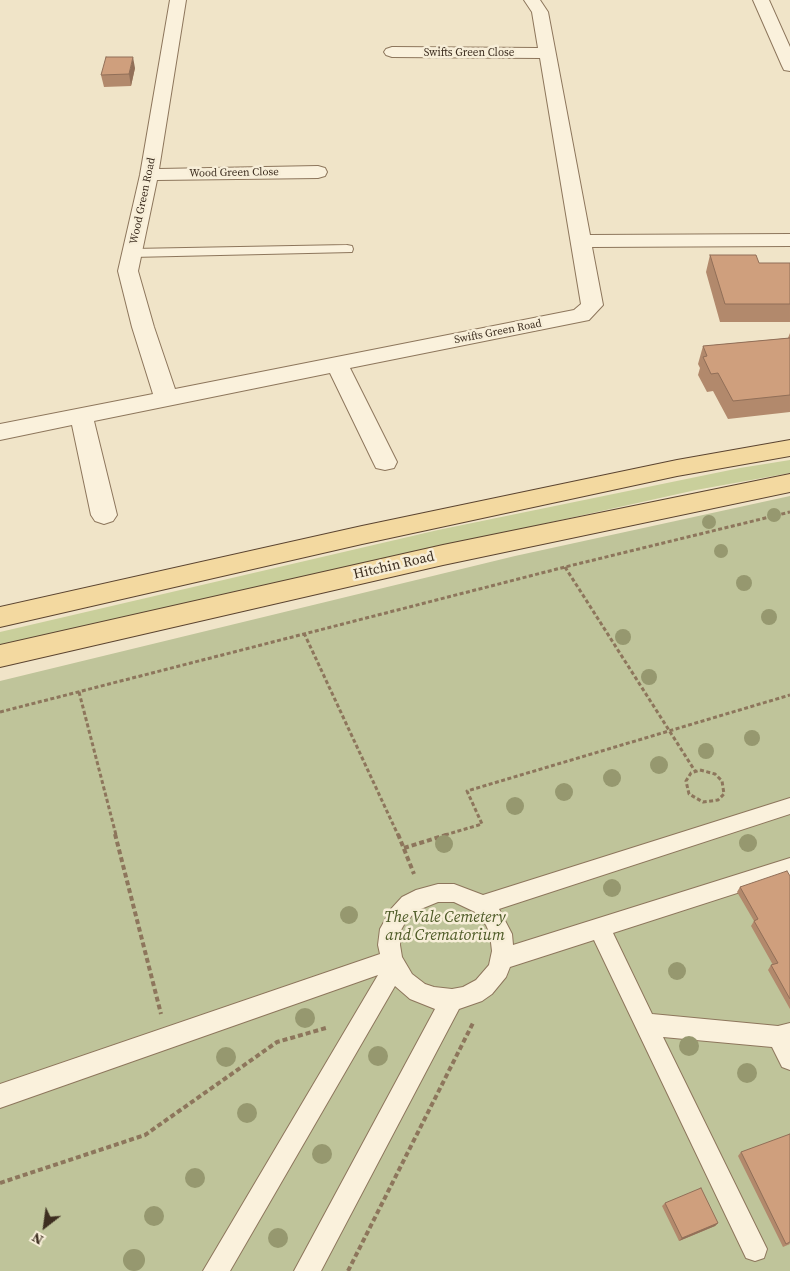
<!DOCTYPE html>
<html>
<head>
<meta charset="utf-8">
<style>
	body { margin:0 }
	#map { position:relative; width:790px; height:1271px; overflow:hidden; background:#f0e4c8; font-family:"Source Serif 4",serif }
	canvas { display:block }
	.north { position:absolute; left:20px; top:1201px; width:50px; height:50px; -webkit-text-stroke:4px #f7eed8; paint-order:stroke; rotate:210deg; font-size:14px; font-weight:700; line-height:20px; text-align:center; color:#3d2e20 }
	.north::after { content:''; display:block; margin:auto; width:18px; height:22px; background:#3d2e20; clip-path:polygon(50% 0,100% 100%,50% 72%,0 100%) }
</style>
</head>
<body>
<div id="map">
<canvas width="790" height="1271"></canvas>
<div class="north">N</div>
</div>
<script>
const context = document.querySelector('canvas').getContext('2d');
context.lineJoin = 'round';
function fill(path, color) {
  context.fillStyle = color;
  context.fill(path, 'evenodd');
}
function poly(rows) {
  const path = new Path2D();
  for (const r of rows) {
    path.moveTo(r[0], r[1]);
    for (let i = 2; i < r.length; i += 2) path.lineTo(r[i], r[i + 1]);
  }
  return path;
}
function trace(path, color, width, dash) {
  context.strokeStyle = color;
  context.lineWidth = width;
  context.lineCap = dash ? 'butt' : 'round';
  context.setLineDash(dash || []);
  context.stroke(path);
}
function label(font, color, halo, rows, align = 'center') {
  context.font = font + ' "Source Serif 4",serif';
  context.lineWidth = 5;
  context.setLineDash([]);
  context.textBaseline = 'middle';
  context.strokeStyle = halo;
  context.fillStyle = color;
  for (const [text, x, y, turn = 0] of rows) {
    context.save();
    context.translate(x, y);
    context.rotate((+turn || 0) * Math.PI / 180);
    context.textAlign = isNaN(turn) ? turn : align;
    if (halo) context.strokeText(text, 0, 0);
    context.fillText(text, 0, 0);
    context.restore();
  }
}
const green = poly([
	[790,460,790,473,696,490,444,546,0,649,0,632,438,530,740,468]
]);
const cemetery = poly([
	[790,496,790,1271,0,1271,0,681,515,556]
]);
const pathFar1 = poly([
	[565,567,695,771],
	[304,633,398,835],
	[79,692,116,835],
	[0,712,565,567,790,512],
	[700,770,715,774,722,781,724,794,718,800,703,802,689,794,686,781,691,773,700,770],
	[445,835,482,824,467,791,790,695]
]);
const path = poly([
	[115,834,161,1014],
	[398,834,414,874],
	[404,848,449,834],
	[0,1183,145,1135,277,1042,326,1028],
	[348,1271,474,1021]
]);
const service = poly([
	[347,245,352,246,353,249,352,252,132,257,126,253,132,249,347,245],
	[790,798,790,814,499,909,512,934,513,945,790,858,790,876,613,933,652,1014,778,1026,790,1023,790,1070,782,1067,772,1047,663,1037,767,1249,764,1258,755,1261,746,1258,594,940,510,967,506,977,492,994,482,1001,459,1009,321,1271,294,1271,435,1009,410,999,395,986,230,1271,203,1271,378,975,0,1108,0,1084,380,954,378,945,380,929,391,909,402,897,416,890,438,884,454,884,483,895,790,798],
	[438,902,454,902,475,912,486,925,490,934,492,951,489,965,476,980,463,987,452,989,434,987,425,984,412,974,402,957,400,945,401,930,405,923,416,911,438,902]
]);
const minor = poly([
	[170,0,186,0,159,169,318,166,325,168,327,172,325,176,318,178,157,180,138,271,154,327,175,389,574,310,581,304,540,58,392,57,386,55,384,52,386,49,392,47,538,48,532,12,524,0,540,0,548,12,590,235,790,234,790,246,592,247,603,305,589,320,350,368,397,462,394,468,385,470,376,468,373,462,330,373,94,421,117,515,113,521,104,524,95,521,91,515,72,425,0,440,0,424,153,394,132,327,118,271,140,175,170,0],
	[753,0,769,0,790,47,790,71,784,70,782,66,753,0]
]);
const primary = poly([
	[790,440,790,456,677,476,362,544,0,627,0,607,362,526,677,460,790,440],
	[790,474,790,492,443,565,0,667,0,645,443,545,790,474]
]);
const trees = [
	[774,515,7],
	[709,522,7],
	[721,551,7],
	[744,583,8],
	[769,617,8],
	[623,637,8],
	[649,677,8],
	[752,738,8],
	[706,751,8],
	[659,765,9],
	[612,778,9],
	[564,792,9],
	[515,806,9],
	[748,843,9],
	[444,844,9],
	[612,888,9],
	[349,915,9],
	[677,971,9],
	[305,1018,10],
	[689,1046,10],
	[378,1056,10],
	[226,1057,10],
	[747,1073,10],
	[247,1113,10],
	[322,1154,10],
	[195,1178,10],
	[154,1216,10],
	[278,1238,10],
	[134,1260,11]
];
const wall = poly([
	[135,68,131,86,104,87,101,75],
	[710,255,759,263,790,263,790,322,720,322,706,272],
	[790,333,790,412,728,419,713,391,707,392,698,375,700,368,698,364,703,346,788,338],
	[790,876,790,1009,768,970,771,965,773,965,751,926,754,921,737,892,740,887],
	[741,1152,790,1244,783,1247,738,1156],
	[665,1203,718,1223,715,1226,679,1241,662,1206]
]);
const shadedWall = poly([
	[133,57,135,68,131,86,129,74],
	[718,1223,715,1226,679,1241,682,1238]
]);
const building = poly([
	[106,57,133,57,129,74,101,75,106,57],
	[710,255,756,255,759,263,790,263,790,304,725,304,710,255],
	[790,338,790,395,733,401,718,373,711,374,703,357,707,356,703,346,790,338],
	[787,871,790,876,790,999,771,965,778,963,754,921,758,919,740,887,787,871],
	[790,1134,790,1242,786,1244,741,1152,790,1134],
	[701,1188,718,1223,682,1238,665,1203,701,1188]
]);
const farStreetnames = [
	["Swifts Green Close",469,53],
	["Wood Green Close",234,173,-1],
	["Wood Green Road",143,201,-78],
	["Swifts Green Road",498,332,-11]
];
const streetNames = [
	["Hitchin Road",394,566,-13]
];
const nearParknames = [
	["The Vale Cemetery",445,918],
	["and Crematorium",445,936]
];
fill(green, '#c9cf9b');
fill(cemetery, '#bfc49a');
trace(service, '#8d765c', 2);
trace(minor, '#8d765c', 2);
trace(primary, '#5b4430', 2);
trace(pathFar1, '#8d765c', 3, [4, 2.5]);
trace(path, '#8d765c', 4, [5, 3]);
fill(service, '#faf1dc');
fill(minor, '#faf1dc');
fill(primary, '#f3d9a0');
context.fillStyle = '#96986f';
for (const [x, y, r] of trees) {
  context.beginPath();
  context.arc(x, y, r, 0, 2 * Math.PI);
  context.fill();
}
fill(wall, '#b2896c');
fill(shadedWall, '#916f58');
fill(building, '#cf9f7d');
trace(building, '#916f58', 1);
label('11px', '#3d2e20', '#f7eed8', farStreetnames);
label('14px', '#3d2e20', '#f7eed8', streetNames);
label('italic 16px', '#4d5a26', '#f7eed8', nearParknames);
</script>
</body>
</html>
